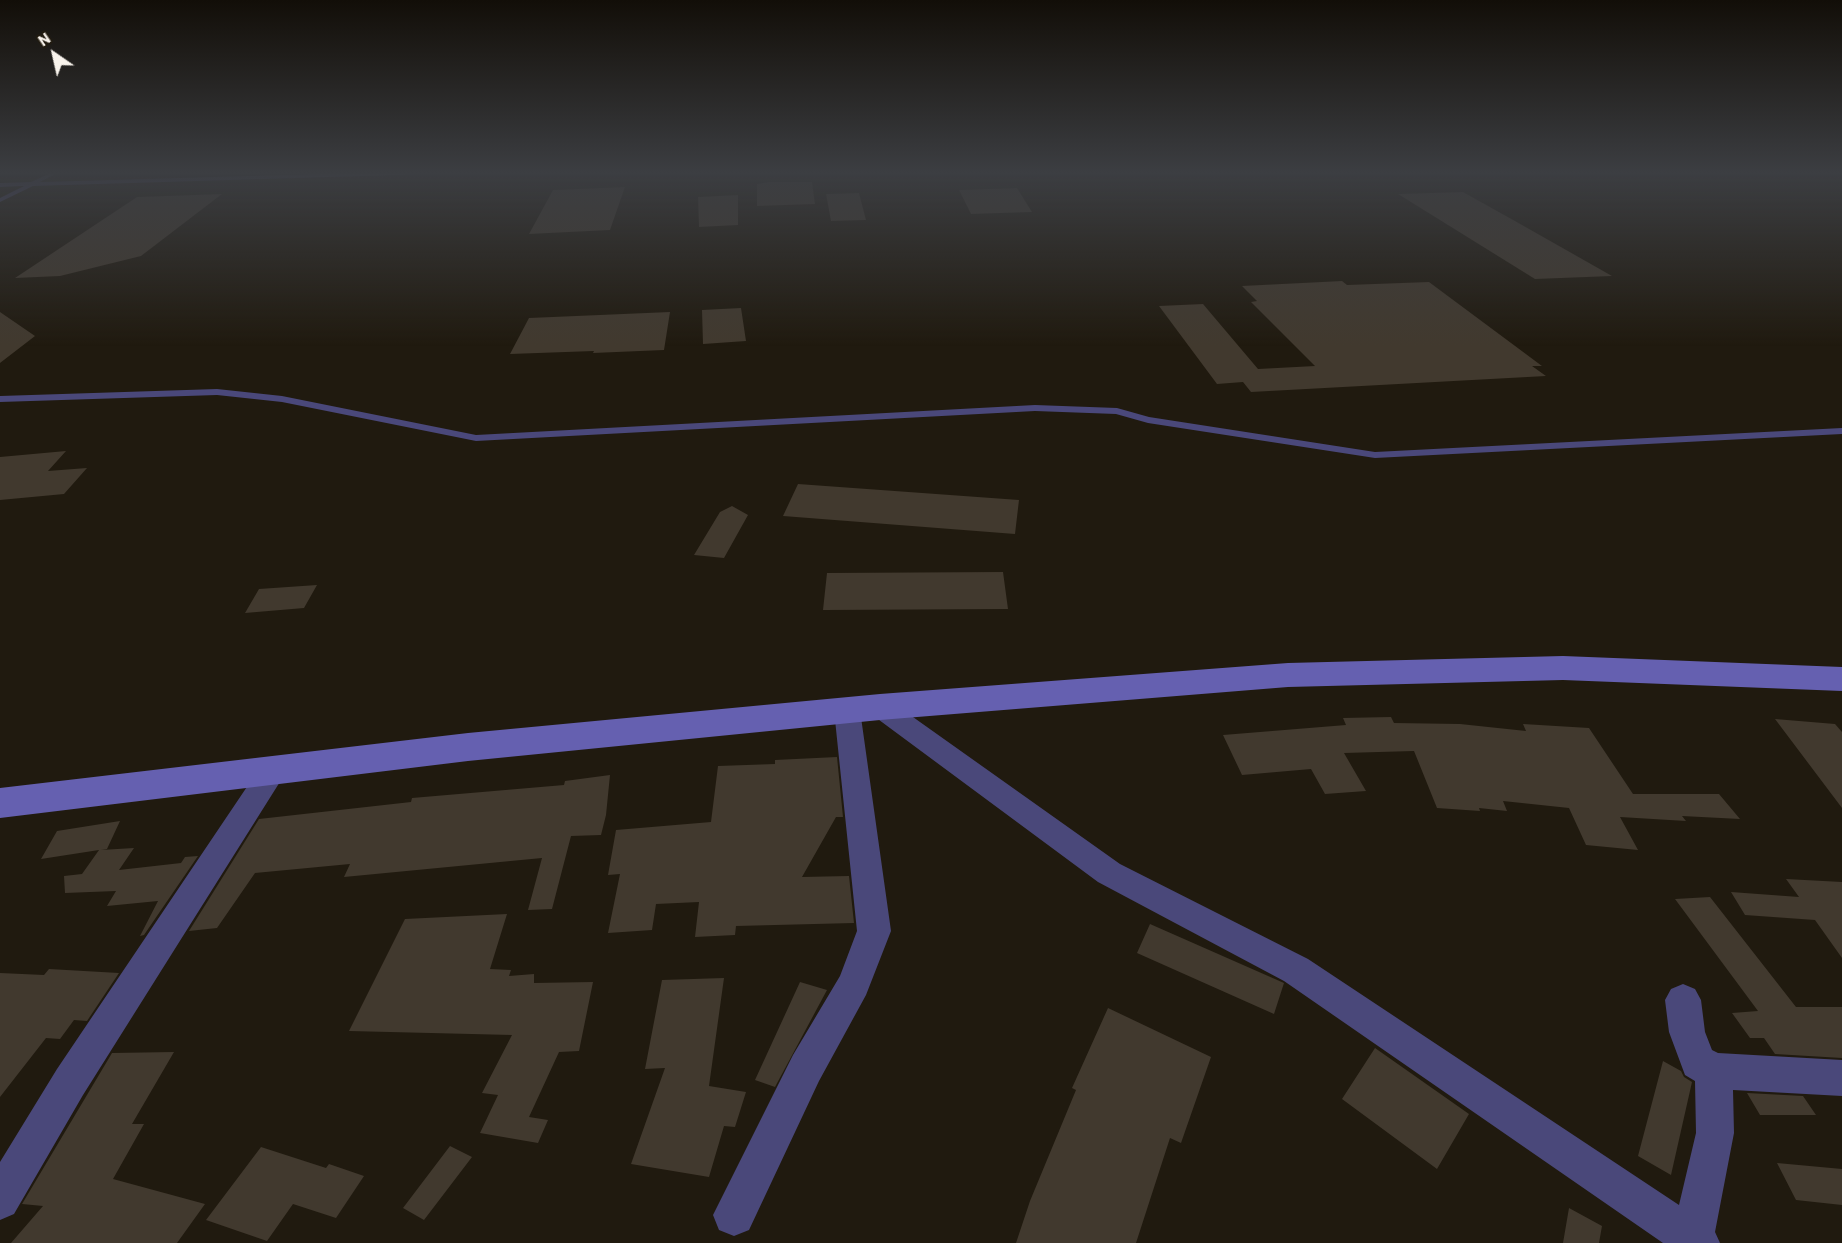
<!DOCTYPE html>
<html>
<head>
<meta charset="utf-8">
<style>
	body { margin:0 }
	#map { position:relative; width:1842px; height:1243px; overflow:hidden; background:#201a0f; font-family:Barlow,sans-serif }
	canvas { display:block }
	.north { position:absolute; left:24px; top:24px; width:60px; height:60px; -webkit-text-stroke:4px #201a0f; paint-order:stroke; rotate:326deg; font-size:16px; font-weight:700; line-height:24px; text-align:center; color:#f8f3ec }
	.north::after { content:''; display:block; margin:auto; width:21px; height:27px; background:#f8f3ec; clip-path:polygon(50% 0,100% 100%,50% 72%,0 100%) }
</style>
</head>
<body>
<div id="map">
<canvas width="1842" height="1243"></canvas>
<div class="north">N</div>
</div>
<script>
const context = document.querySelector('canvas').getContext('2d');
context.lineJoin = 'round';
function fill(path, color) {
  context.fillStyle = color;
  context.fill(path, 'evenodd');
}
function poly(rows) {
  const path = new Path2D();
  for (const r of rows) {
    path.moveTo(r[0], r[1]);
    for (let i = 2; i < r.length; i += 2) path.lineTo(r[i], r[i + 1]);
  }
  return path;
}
const building = poly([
	[769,182,812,182,815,204,757,206,757,184],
	[625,187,610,230,529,234,553,190],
	[1017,188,1032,212,971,214,959,190],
	[1463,192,1515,221,1612,276,1535,279,1398,194],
	[859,193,866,220,831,221,826,194],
	[222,194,141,256,60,276,15,278,137,197],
	[738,195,738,225,699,227,698,197],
	[1342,281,1347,285,1429,282,1542,366,1532,366,1546,376,1251,392,1243,382,1217,384,1159,306,1203,304,1258,369,1315,366,1251,302,1257,301,1242,286],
	[741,308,746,341,703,344,702,310],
	[0,312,35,336,0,363],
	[670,312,664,350,593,353,594,351,510,354,529,318],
	[66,451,48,471,87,468,64,494,0,500,0,457],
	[798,484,1019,500,1015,534,783,516],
	[732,506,748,515,724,558,694,555,720,512],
	[1003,572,1008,609,823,610,827,573],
	[317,585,304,608,245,613,259,589],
	[1391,717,1394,723,1460,724,1526,731,1523,724,1589,728,1633,794,1719,794,1740,819,1682,816,1686,821,1620,817,1638,850,1586,845,1569,808,1503,801,1507,811,1479,808,1480,811,1437,808,1414,751,1344,753,1366,791,1325,794,1311,769,1242,775,1223,735,1346,725,1343,718],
	[1775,719,1835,724,1842,732,1842,808],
	[837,757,843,817,836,817,802,877,849,876,854,923,736,926,735,935,695,937,699,902,656,904,652,930,608,933,620,874,608,875,616,830,711,822,718,766,775,764,775,760],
	[610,775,606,815,601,835,571,836,552,909,528,910,542,858,344,877,350,864,255,873,217,928,189,931,259,819,411,802,412,798,564,785,565,781],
	[120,821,107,849,101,850,134,848,119,870,181,863,185,857,198,856,144,935,140,936,158,901,107,906,116,891,65,893,64,876,82,874,99,850,41,859,57,831],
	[1786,879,1842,882,1842,958,1815,920,1745,915,1731,892,1799,897],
	[1710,897,1796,1007,1842,1007,1842,1058,1775,1054,1764,1038,1750,1038,1732,1013,1758,1011,1675,899],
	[507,914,490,969,511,970,509,976,534,974,534,983,593,982,579,1051,559,1052,529,1117,548,1120,538,1143,480,1133,498,1095,482,1093,512,1035,349,1031,405,919],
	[1150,924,1284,983,1274,1014,1137,953],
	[49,969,119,973,87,1021,74,1020,60,1039,46,1038,0,1097,0,973,44,975],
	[724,978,709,1086,746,1092,735,1127,724,1126,709,1177,631,1164,665,1068,645,1069,662,980],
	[800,982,827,990,775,1087,755,1080],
	[1108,1008,1211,1057,1181,1143,1170,1138,1136,1243,1016,1243,1030,1201,1076,1090,1072,1088],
	[1375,1048,1469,1114,1437,1169,1342,1099],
	[174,1052,132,1124,144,1124,113,1179,205,1204,177,1243,11,1243,43,1206,22,1204,112,1053],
	[1663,1061,1681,1071,1684,1077,1692,1082,1671,1175,1638,1156],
	[1747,1093,1803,1096,1816,1115,1760,1115],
	[450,1146,472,1157,424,1220,403,1208],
	[261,1147,326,1168,329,1164,364,1176,336,1218,293,1204,267,1241,206,1220],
	[1777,1163,1842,1169,1842,1205,1796,1200],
	[1569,1208,1602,1226,1599,1243,1563,1243]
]);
const lane = poly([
	[53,172,59,172,40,182,388,172,429,172,426,174,33,186,0,202,0,198,24,186,0,187,0,183,31,182,53,172],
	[217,389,282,396,476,435,1035,405,1117,408,1149,417,1375,452,1842,428,1842,434,1375,458,1148,423,1116,414,1035,411,476,441,282,402,217,395,0,402,0,396,217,389]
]);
const street = poly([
	[880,698,889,700,1120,864,1308,959,1679,1205,1696,1133,1695,1081,1685,1075,1669,1032,1665,1000,1671,989,1683,984,1695,989,1701,1000,1705,1032,1712,1050,1718,1053,1842,1060,1842,1096,1733,1090,1734,1133,1715,1232,1720,1243,1663,1243,1284,981,1098,882,871,714,867,707,871,700,880,698],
	[847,701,856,703,860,710,891,931,866,995,819,1081,749,1230,734,1236,719,1230,713,1215,793,1055,840,976,857,931,834,710,838,703,847,701],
	[273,759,283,763,287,770,283,777,83,1095,14,1214,0,1220,0,1162,57,1069,263,763,273,759]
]);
const secondary = poly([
	[1563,656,1842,667,1842,691,1563,680,1288,687,880,720,468,761,0,818,0,788,468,733,880,694,1288,663,1563,656]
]);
fill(building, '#41392e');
fill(lane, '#4a487a');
fill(street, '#4a487a');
fill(secondary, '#6560b0');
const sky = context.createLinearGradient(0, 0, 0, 346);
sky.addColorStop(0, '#120e08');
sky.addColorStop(0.5, '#3c3e42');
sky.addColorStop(1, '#3c3e4200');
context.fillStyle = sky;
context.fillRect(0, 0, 1842, 346);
</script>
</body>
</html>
